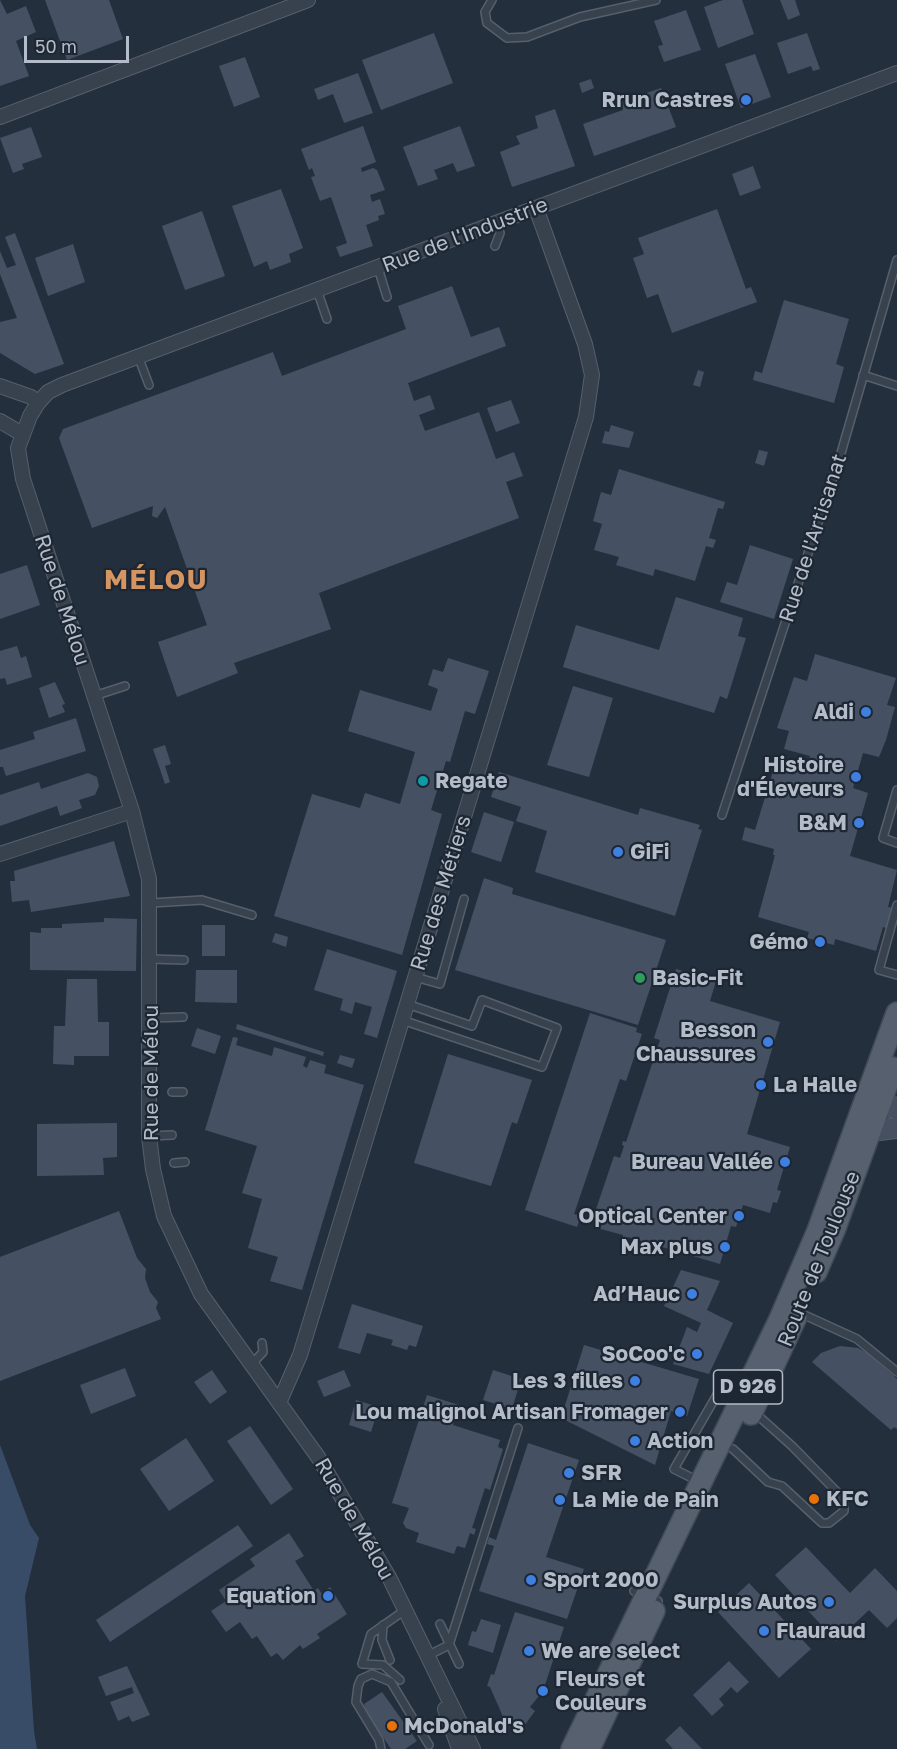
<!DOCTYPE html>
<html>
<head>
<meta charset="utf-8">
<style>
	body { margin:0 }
	#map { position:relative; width:897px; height:1749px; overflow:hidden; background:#242f3e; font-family:"Golos Text",sans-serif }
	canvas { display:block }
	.scale { position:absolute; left:24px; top:36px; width:105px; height:27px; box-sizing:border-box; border:3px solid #b4bcc9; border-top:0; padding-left:8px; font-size:18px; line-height:21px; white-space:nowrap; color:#b4bcc9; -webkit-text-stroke:4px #1d2633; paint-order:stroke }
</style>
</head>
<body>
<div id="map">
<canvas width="897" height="1749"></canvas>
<div class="scale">50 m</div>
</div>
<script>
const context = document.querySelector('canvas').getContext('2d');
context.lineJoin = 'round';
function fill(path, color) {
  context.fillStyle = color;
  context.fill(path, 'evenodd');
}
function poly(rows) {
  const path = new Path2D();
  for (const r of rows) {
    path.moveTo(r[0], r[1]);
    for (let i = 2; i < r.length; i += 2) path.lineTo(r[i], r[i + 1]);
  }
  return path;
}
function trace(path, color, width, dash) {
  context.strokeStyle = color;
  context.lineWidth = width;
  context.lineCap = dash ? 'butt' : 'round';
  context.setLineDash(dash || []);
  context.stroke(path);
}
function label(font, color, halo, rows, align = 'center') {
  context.font = font + ' "Golos Text",sans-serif';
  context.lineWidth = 4.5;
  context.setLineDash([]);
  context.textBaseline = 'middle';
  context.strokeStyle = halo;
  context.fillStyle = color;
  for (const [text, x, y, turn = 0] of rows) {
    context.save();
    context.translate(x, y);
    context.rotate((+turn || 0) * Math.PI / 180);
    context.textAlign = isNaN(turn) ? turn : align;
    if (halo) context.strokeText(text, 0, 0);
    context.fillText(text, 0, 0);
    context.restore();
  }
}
const water = poly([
	[0,1445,30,1525,39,1538,25,1596,34,1731,37,1749,0,1749]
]);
const building = poly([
	[0,0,7,14,26,6,36,32,16,41,29,76,0,86],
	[45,0,109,0,123,39,67,60],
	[723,0,742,0,754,34,718,48,704,7],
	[780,0,795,0,800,15,788,20],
	[686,10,701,50,664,62,658,46,663,45,654,21],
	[434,33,453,83,381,110,362,60],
	[807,33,820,69,813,71,811,66,788,74,777,43],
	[755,54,771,97,741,108,725,64],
	[245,57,260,97,234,107,219,66],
	[358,73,373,113,344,123,333,94,318,100,314,89],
	[591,79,594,88,582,93,579,83],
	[661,88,676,127,594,156,583,124,623,110,620,102],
	[555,109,575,166,512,187,500,152,520,144,516,136,538,128,535,116],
	[363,126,376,162,361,168,362,172,373,168,377,170,385,190,370,195,372,202,380,199,385,214,378,216,379,220,366,225,373,246,340,257,336,247,347,243,331,197,320,201,311,177,315,176,312,168,309,170,301,149],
	[460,126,475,166,457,172,453,163,434,170,438,179,418,186,403,147],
	[31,127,42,157,22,164,24,169,13,173,0,138],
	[753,166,761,188,740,196,732,174],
	[281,189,303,248,289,254,291,262,270,270,267,261,254,267,232,206],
	[717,209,746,289,751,287,757,302,672,333,658,294,647,298,633,258,644,254,638,238],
	[202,211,225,276,185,290,162,226],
	[15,233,64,364,35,374,0,353,0,322,17,318,0,274,0,251,7,268,16,265,5,237],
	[73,244,85,282,48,296,35,258],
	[452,286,471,337,499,327,506,346,408,383,414,401,430,395,435,409,419,415,425,431,479,412,496,459,514,452,523,476,506,482,519,518,319,593,331,629,234,663,238,673,177,697,158,642,207,625,165,507,157,518,152,516,153,506,92,528,59,438,63,429,273,352,282,376,406,329,398,306],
	[784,300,849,319,836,364,844,367,834,403,753,380,755,371,762,373],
	[698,370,704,372,700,387,693,385],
	[511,400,520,423,496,432,487,408],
	[611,425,634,432,629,448,602,443,605,431,609,432],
	[759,450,768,452,764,466,755,463],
	[619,469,725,502,723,509,718,508,709,538,716,540,713,548,706,546,695,581,655,569,653,576,616,565,619,557,594,550,602,524,593,521,601,492,611,495],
	[750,545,793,559,774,619,720,602,727,582,737,585],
	[27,565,40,605,0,619,0,574],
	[676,597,743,618,738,636,746,638,727,699,720,696,714,713,563,667,576,625,659,650],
	[17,646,21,658,26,656,32,677,7,685,5,678,0,679,0,651],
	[815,654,896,678,887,705,895,707,886,740,879,757,863,753,853,788,868,793,850,856,897,870,888,907,895,908,889,929,883,927,876,951,835,939,834,945,807,938,809,932,758,917,775,855,773,855,774,849,742,840,745,827,755,830,775,765,805,774,810,756,784,749,789,731,777,728,794,677,807,681],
	[448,658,489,671,475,714,465,711,450,762,446,761,431,810,442,814,402,955,274,916,312,794,360,808,365,793,400,804,415,752,348,731,360,690,431,711,438,689,428,685,433,669,443,672],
	[55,682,65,704,62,705,65,712,49,718,39,688],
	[573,686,613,698,589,777,547,765],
	[76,718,86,751,6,776,3,767,0,767,0,750,35,739,33,732],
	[165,745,171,764,165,766,170,782,165,784,153,749],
	[499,772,638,815,640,808,700,825,698,829,702,830,675,916,535,872,547,831,516,821,521,807,491,797],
	[88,773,97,777,99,786,95,795,79,800,82,808,60,816,57,806,0,826,0,795,39,782,41,789],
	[484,812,514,822,501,862,471,852],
	[114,841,130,896,31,912,29,900,12,902,10,881,15,881,14,871],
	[484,878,513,888,512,894,666,940,638,1025,455,970],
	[104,918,137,919,136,971,30,970,30,932,41,933,41,928,62,928,62,924,104,922],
	[202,925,225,925,225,956,202,956],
	[275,933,288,937,286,947,272,942],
	[327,949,397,971,377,1038,364,1034,372,1007,355,1002,352,1014,340,1010,343,999,314,990],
	[676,969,716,981,710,1001,780,1022,747,1134,790,1147,777,1190,781,1191,777,1203,773,1202,770,1213,743,1205,736,1227,731,1226,720,1264,628,1237,627,1241,622,1239,623,1235,597,1228,600,1220,593,1218,614,1156,620,1158,624,1146,622,1145,623,1141,626,1142,660,1040,654,1038],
	[196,970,237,970,237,1003,195,1002],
	[67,979,97,979,98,1022,109,1022,109,1056,74,1056,74,1065,53,1064,54,1026,65,1026],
	[590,1013,637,1028,636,1032,642,1034,626,1081,620,1079,574,1214,581,1216,577,1227,525,1210],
	[237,1024,324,1052,323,1056,236,1029],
	[197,1028,221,1036,215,1054,191,1046],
	[233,1037,238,1038,236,1045,272,1056,274,1047,306,1057,303,1066,307,1068,310,1060,326,1065,324,1073,364,1085,302,1290,270,1281,278,1257,248,1248,262,1199,242,1193,257,1146,205,1130],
	[448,1054,532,1080,517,1124,512,1122,491,1186,414,1163],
	[340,1055,355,1059,352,1068,337,1063],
	[117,1123,117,1157,103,1158,104,1175,37,1176,37,1124],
	[119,1211,137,1258,146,1269,145,1278,150,1292,158,1302,156,1308,161,1319,0,1381,0,1257],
	[681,1270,720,1281,707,1310,733,1323,709,1374,673,1364,687,1327,697,1332,701,1323,664,1306],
	[352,1304,423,1326,416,1347,409,1345,407,1350,391,1345,393,1340,367,1333,360,1354,338,1348],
	[584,1345,699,1379,687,1416,671,1411,655,1465,561,1418],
	[840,1346,858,1348,867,1353,897,1379,897,1429,894,1427,891,1430,812,1362,821,1353],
	[125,1368,136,1396,91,1414,80,1385],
	[212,1370,227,1392,210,1404,194,1382],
	[344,1370,351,1386,324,1397,317,1381],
	[493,1370,521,1379,512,1409,483,1400],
	[427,1395,459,1405,453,1425,500,1440,498,1447,503,1449,490,1490,485,1488,472,1528,476,1529,474,1535,470,1533,465,1548,457,1546,454,1554,416,1542,419,1533,406,1528,403,1523,409,1508,392,1503],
	[356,1400,379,1407,371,1432,349,1425],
	[250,1426,293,1489,271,1505,227,1441],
	[186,1438,214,1481,169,1511,140,1469],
	[528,1443,579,1460,546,1557,584,1569,567,1619,479,1591,494,1546,487,1544,489,1537,496,1540],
	[238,1525,253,1546,110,1642,96,1620],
	[289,1533,304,1556,295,1561,314,1591,318,1588,321,1593,330,1587,347,1614,317,1634,320,1638,303,1649,300,1645,283,1660,277,1653,271,1657,257,1636,252,1639,240,1622,226,1632,211,1611,226,1601,219,1590,255,1566,250,1559],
	[806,1547,850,1593,875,1568,897,1591,897,1618,887,1628,869,1610,836,1641,775,1575],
	[749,1583,811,1649,779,1678,718,1612],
	[515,1612,564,1627,543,1691,530,1707,535,1711,524,1726,504,1719,490,1687,487,1686,491,1674,494,1675],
	[481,1619,501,1625,493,1653,468,1645,472,1631,476,1632],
	[729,1661,749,1682,737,1693,731,1687,719,1699,724,1705,712,1716,693,1695],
	[127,1666,150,1715,132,1722,129,1716,118,1721,110,1702,134,1693,132,1687,106,1696,98,1677],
	[382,1692,417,1741,405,1749,391,1749,366,1712,364,1704],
	[680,1726,702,1749,673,1749,665,1740]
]);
const service = poly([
	[492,0,485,12,487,23,507,38,527,37,580,17,656,0],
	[495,246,500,233,497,223],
	[378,268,387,297],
	[317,290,327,319],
	[138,356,149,385],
	[863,375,897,386],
	[94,696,125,686],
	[897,790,883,838,897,843],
	[722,815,841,453,897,260],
	[151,903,202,900,252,915],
	[897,905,879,970,897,975],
	[151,959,184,960],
	[415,977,440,984,464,899],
	[151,1018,183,1017],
	[402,1020,542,1067,557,1028,482,1000,472,1026,407,1004],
	[172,1092,183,1092],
	[149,1136,172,1135],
	[174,1163,185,1162],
	[800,1313,857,1339,897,1372],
	[251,1365,263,1352,262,1343],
	[733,1449,768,1482,782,1486,822,1523,829,1523,844,1511,844,1499,839,1494,792,1446,754,1412],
	[698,1481,674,1469,718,1393,738,1396],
	[634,1591,658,1601],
	[440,1624,459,1664],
	[383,1625,382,1640,390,1660],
	[427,1656,449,1645,518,1428],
	[400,1680,383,1665,362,1664,371,1634,405,1610],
	[381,1749,379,1740,356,1702,358,1686,361,1679,372,1674,391,1682,429,1745]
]);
const minor = poly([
	[0,117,308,0],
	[0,386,31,397,38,403],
	[0,421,22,434],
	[0,854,132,811],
	[279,1403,300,1355,586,417,592,375,585,344,536,208],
	[445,1709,459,1749],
	[473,1749,389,1577,318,1457,201,1294,164,1216,153,1169,149,1136,149,879,132,811,23,479,18,448,30,416,38,403,48,392,62,385,897,73]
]);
const secondary = poly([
	[882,1102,897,1109],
	[871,1131,897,1128]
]);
const primary = poly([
	[816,1272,835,1228,893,1068],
	[751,1414,796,1317],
	[572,1749,780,1319,817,1233,897,1013],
	[589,1749,654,1611]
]);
const markers = [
	[746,100,6,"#3f7fe0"],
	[866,712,6,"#3f7fe0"],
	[856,777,6,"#3f7fe0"],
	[423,781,6,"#0f9aa8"],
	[859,823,6,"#3f7fe0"],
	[618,852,6,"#3f7fe0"],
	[820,942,6,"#3f7fe0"],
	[640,978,6,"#2e9e5b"],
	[768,1042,6,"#3f7fe0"],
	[761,1085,6,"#3f7fe0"],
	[785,1162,6,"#3f7fe0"],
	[739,1216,6,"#3f7fe0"],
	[725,1247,6,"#3f7fe0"],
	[692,1294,6,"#3f7fe0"],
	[697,1354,6,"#3f7fe0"],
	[635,1381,6,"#3f7fe0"],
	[680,1412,6,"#3f7fe0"],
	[635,1441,6,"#3f7fe0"],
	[569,1473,6,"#3f7fe0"],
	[814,1499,6,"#e8710a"],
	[560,1500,6,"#3f7fe0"],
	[531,1580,6,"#3f7fe0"],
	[328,1596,6,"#3f7fe0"],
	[829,1602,6,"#3f7fe0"],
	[764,1631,6,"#3f7fe0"],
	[529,1651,6,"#3f7fe0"],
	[543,1691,6,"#3f7fe0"],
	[392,1726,6,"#e8710a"]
];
const shields = [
	[748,1387,69]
];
const shieldNames = [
	["D 926",748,1387]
];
const poiNames = [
	["Rrun Castres",734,100],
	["Aldi",854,712],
	["Histoire",844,765],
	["d'Éleveurs",844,789],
	["Regate",435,781,"left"],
	["B&M",847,823],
	["GiFi",630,852,"left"],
	["Gémo",808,942],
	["Basic-Fit",652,978,"left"],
	["Besson",756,1030],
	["Chaussures",756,1054],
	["La Halle",773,1085,"left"],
	["Bureau Vallée",773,1162],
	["Optical Center",727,1216],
	["Max plus",713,1247],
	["Ad’Hauc",680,1294],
	["SoCoo'c",685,1354],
	["Les 3 filles",623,1381],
	["Lou malignol Artisan Fromager",668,1412],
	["Action",647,1441,"left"],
	["SFR",581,1473,"left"],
	["KFC",826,1499,"left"],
	["La Mie de Pain",572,1500,"left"],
	["Sport 2000",543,1580,"left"],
	["Equation",316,1596],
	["Surplus Autos",817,1602],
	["Flauraud",776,1631,"left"],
	["We are select",541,1651,"left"],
	["Fleurs et",555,1679,"left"],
	["Couleurs",555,1703,"left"],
	["McDonald's",404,1726,"left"]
];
const streetNames = [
	["Rue de l'Industrie",465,235,-21],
	["Rue de l'Artisanat",813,538,-72],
	["Rue de Mélou",62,600,72],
	["Rue des Métiers",441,893,-73],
	["Rue de Mélou",151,1073,-90],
	["Route de Toulouse",819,1259,-68],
	["Rue de Mélou",354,1519,60]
];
const districtNames = [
	["MÉLOU",156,580]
];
fill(water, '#394c67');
fill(building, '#455162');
trace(service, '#565f6c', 10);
trace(minor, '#565f6c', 16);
trace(secondary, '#565f6c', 22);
trace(primary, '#414a57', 24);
trace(service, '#38414e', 7);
trace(minor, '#38414e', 14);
trace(secondary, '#465061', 20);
trace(primary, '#56606e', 21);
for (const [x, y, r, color] of markers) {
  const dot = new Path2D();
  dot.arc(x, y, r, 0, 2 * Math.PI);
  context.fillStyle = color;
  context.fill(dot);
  trace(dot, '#1d2633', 2);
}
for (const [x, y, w] of shields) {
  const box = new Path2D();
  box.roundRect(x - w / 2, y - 17, w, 34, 4.5);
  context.fillStyle = '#1d2633';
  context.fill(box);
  trace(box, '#b4bcc9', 1.5);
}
label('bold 20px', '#b4bcc9', null, shieldNames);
label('bold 21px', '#b4bcc9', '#1d2633', poiNames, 'right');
label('21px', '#b4bcc9', '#1d2633', streetNames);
context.letterSpacing = '1.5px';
label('bold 27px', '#d59563', '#1d2633', districtNames);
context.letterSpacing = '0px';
</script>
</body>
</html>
